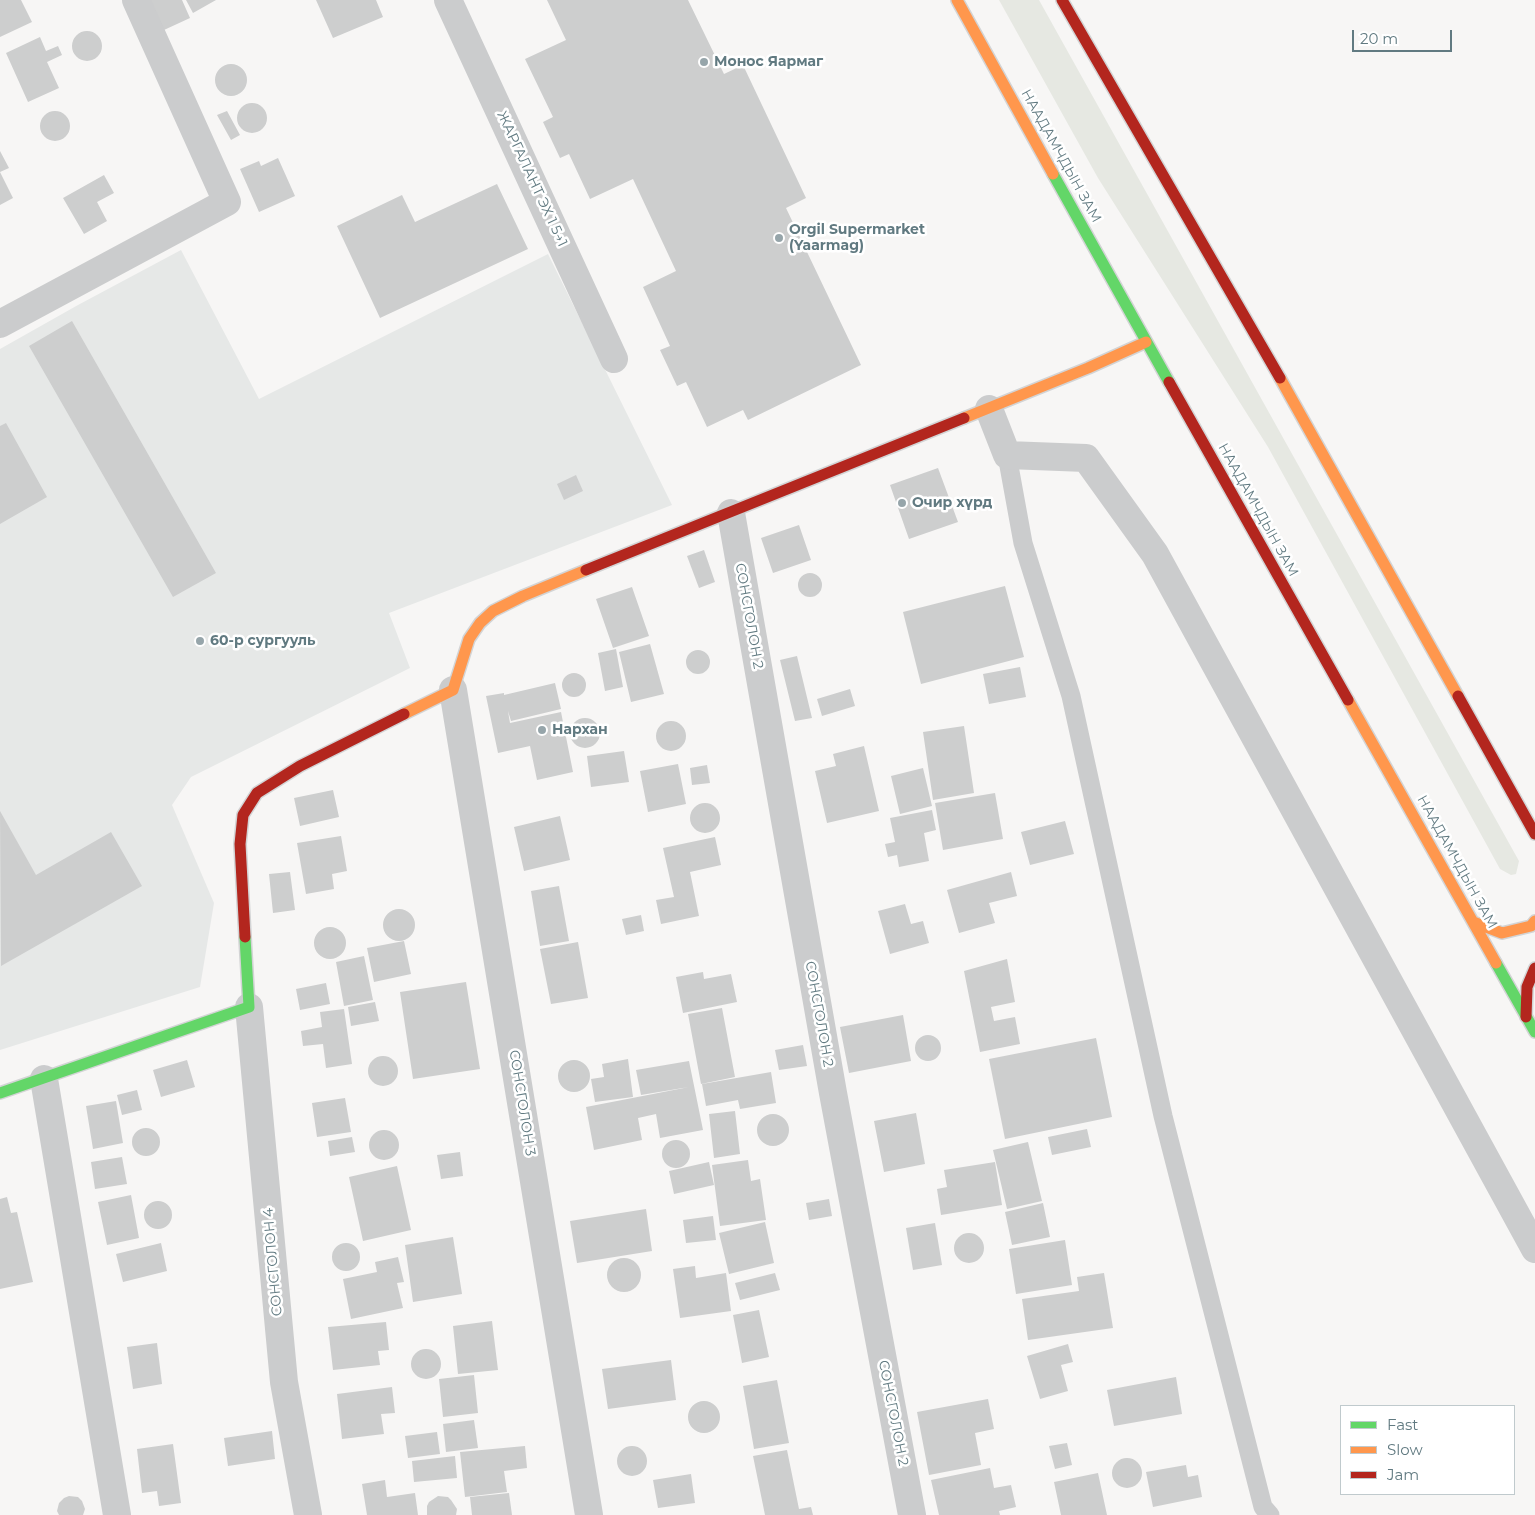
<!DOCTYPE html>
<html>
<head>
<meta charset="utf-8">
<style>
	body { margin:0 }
	#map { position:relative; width:1535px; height:1515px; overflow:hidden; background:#f7f6f5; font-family:Montserrat,sans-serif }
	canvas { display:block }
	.legend { position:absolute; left:1340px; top:1405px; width:175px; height:90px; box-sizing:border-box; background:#fff; border:1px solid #c0cacd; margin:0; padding:6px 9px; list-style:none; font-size:15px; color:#617a81 }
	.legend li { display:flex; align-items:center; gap:10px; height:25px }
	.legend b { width:25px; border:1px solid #c0cacd }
	.scale { position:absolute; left:1352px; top:30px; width:100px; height:22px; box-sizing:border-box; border:2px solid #617a81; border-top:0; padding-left:6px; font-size:15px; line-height:18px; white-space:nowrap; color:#617a81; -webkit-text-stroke:4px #fff; paint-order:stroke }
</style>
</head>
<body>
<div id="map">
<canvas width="1535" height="1515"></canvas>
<ul class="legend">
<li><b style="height:6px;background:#63d668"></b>Fast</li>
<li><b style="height:6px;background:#ff974d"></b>Slow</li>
<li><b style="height:6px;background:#b3261e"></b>Jam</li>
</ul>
<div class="scale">20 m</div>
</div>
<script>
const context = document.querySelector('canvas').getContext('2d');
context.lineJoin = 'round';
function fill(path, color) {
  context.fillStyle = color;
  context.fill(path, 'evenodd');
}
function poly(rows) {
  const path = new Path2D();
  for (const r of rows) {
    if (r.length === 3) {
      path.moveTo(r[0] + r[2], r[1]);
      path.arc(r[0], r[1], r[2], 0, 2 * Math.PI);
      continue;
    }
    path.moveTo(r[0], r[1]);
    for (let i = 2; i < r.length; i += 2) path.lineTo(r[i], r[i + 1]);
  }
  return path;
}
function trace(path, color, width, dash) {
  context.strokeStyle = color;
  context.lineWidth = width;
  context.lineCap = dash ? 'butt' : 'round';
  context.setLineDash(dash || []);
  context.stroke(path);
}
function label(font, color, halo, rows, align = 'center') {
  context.font = font + ' Montserrat,sans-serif';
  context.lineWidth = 5;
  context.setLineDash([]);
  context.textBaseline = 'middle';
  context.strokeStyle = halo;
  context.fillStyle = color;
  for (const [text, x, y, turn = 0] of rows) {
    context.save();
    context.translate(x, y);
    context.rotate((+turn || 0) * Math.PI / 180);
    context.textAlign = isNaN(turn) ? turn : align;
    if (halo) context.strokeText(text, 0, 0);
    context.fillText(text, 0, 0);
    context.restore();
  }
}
const built = poly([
	[181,250,259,399,548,254,672,505,389,613,410,668,191,777,172,805,214,903,200,987,0,1050,0,349,78,305]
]);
const green = poly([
	[999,0,1039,0,1519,861,1516,874,1511,875,1500,869,1268,447,1098,178]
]);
const building = poly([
	[0,0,21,0,32,22,0,37],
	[150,0,182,0,190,18,164,30],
	[186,0,216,0,193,13],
	[316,0,376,0,383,17,333,38],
	[547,0,688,0,724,74,743,65,806,198,786,208,861,365,748,420,743,410,707,427,686,382,677,386,660,350,670,346,643,287,676,271,633,179,590,199,569,154,560,158,543,122,553,117,525,59,566,40],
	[87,46,15],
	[40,37,46,51,58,46,62,55,47,62,59,88,28,102,6,53],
	[231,80,16],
	[252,118,15],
	[227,111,240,135,231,140,217,115],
	[55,126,15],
	[0,151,9,168,0,172],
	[278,158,295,196,259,212,240,169,259,161,261,166],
	[0,172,13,198,0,205],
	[104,175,114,193,97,202,107,221,84,234,63,198],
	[497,184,528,249,380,318,337,226,402,195,415,222],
	[72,321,216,573,173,597,29,346],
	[6,423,47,497,0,524,0,426],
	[938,468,958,522,909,539,890,485],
	[576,475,583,491,564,500,557,484],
	[799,525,811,560,773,573,761,538],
	[704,550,715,582,699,588,687,556],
	[810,585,12],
	[1005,586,1024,657,921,684,903,612],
	[632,587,649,636,613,648,596,599],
	[650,644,664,694,631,702,619,652],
	[616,649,623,687,605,691,598,653],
	[698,662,12],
	[797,656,812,718,795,721,780,660],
	[1020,667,1026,697,989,704,983,674],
	[574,685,12],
	[555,683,561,709,511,721,508,711,510,723,561,712,573,772,537,780,530,746,498,753,486,696,504,693,504,695],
	[850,689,855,706,822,716,817,699],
	[585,733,15],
	[671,736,15],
	[964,726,974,793,933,800,923,732],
	[864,746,879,811,827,823,815,771,836,766,833,754],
	[624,751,629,782,591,787,587,756],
	[678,764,686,804,648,812,640,771],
	[707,765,710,783,692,785,690,768],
	[923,768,932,806,900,814,891,776],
	[333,790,339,817,300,826,294,798],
	[995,793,1003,839,943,850,935,803],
	[705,818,15],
	[932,810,936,830,924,833,929,861,899,867,897,855,888,857,885,844,895,842,890,818],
	[0,811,36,875,111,832,142,886,1,966],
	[560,816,570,860,524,871,514,827],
	[1065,821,1074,854,1030,865,1021,832],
	[341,836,347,871,332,874,334,889,306,894,297,843],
	[715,837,721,865,690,872,699,916,661,924,656,900,674,897,663,848],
	[290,872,295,910,273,913,269,874],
	[1011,872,1017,896,989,903,995,923,959,933,947,890],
	[559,886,569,941,540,946,531,891],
	[905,904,911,924,923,921,929,943,890,954,878,911],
	[399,925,16],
	[641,915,644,931,626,935,622,919],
	[330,943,16],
	[404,941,411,974,374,982,367,948],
	[578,942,588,998,551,1004,540,949],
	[364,956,373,1000,344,1006,336,962],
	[1007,959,1015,1002,991,1007,994,1021,1015,1017,1020,1044,980,1052,964,971],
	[703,972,704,979,731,974,737,1002,683,1013,676,977],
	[466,982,480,1069,413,1079,400,992],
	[326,983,330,1004,300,1010,296,989],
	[375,1002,379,1021,351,1026,348,1007],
	[722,1008,735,1077,701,1084,688,1014],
	[344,1009,352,1064,326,1068,323,1044,303,1046,301,1031,322,1027,320,1012],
	[903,1015,911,1061,849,1073,840,1027],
	[928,1048,13],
	[1096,1038,1112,1117,1005,1139,989,1059],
	[803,1045,807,1066,779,1070,775,1050],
	[383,1071,15],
	[628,1059,633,1097,595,1102,591,1079,604,1077,602,1064],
	[574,1076,16],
	[187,1060,195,1087,161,1097,153,1070],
	[689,1061,703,1130,660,1138,656,1114,638,1118,642,1140,594,1150,586,1107,689,1087,641,1095,636,1070],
	[771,1072,776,1103,740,1109,738,1100,706,1106,702,1084],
	[137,1090,142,1110,122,1115,117,1095],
	[345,1098,351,1132,317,1137,312,1103],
	[116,1101,123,1143,93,1149,86,1106],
	[735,1111,740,1154,714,1158,709,1114],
	[916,1113,925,1164,884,1172,874,1121],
	[773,1130,16],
	[146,1142,14],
	[1087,1129,1091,1147,1052,1155,1048,1137],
	[384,1145,15],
	[352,1137,355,1152,330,1156,328,1141],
	[676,1154,14],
	[1028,1142,1042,1201,1007,1209,993,1150],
	[460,1152,463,1176,441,1179,437,1155],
	[122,1157,127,1184,95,1189,91,1162],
	[748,1160,751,1181,760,1179,766,1220,720,1226,712,1165],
	[709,1162,714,1185,674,1194,669,1171],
	[995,1162,1002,1205,941,1215,937,1189,947,1187,944,1170],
	[397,1166,411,1230,363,1241,349,1177],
	[131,1195,139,1238,107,1245,98,1202],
	[7,1197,11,1213,17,1212,33,1282,0,1289,0,1199],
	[829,1199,832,1216,809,1220,806,1203],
	[158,1215,14],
	[1043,1203,1050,1237,1012,1245,1005,1212],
	[646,1209,652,1251,577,1263,570,1221],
	[713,1216,716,1240,686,1243,683,1220],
	[765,1222,774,1263,729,1274,719,1233],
	[935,1223,942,1265,913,1270,906,1228],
	[969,1248,15],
	[453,1237,462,1294,413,1302,405,1245],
	[1065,1240,1072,1285,1016,1294,1009,1249],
	[346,1257,14],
	[161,1243,167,1271,123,1282,116,1254],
	[398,1257,404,1282,397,1283,403,1308,351,1319,343,1279,377,1272,375,1262],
	[624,1275,17],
	[695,1266,696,1278,726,1273,731,1311,680,1318,673,1269],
	[775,1273,780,1290,740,1300,735,1283],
	[1104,1273,1113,1328,1028,1340,1022,1299,1079,1291,1077,1277],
	[759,1310,769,1357,742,1363,733,1315],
	[492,1321,498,1370,458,1374,453,1326],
	[386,1322,389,1350,378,1351,380,1365,333,1370,328,1327],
	[157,1343,162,1384,133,1389,127,1347],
	[1068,1344,1073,1362,1061,1365,1068,1391,1040,1399,1027,1356],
	[426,1364,15],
	[671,1360,676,1400,608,1409,602,1369],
	[474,1375,478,1413,443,1417,439,1379],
	[1176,1377,1182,1414,1114,1426,1107,1390],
	[777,1380,789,1443,754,1449,743,1386],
	[392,1387,395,1413,381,1414,384,1434,342,1439,337,1394],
	[988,1399,994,1429,975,1433,981,1465,929,1475,917,1412],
	[704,1417,16],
	[474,1420,478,1448,446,1452,443,1424],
	[272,1431,275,1459,228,1466,224,1438],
	[437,1432,440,1454,408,1458,405,1436],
	[1067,1443,1072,1465,1055,1469,1049,1446],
	[173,1444,181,1503,159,1506,157,1491,142,1493,137,1449],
	[525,1446,527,1468,504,1471,507,1492,465,1497,460,1452],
	[632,1461,15],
	[787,1450,799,1509,811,1507,813,1515,765,1515,753,1456],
	[455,1456,457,1478,414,1482,412,1461],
	[1127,1473,15],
	[1186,1465,1188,1477,1198,1475,1202,1497,1153,1507,1146,1472],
	[990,1468,994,1488,1011,1485,1016,1507,999,1511,1000,1515,939,1515,931,1480],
	[1098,1473,1107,1515,1061,1515,1054,1482],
	[691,1474,695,1503,658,1508,653,1480],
	[385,1480,387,1497,415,1493,418,1515,367,1515,362,1484],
	[509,1493,512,1515,472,1515,470,1497],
	[69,1496,78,1497,82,1501,85,1509,83,1515,59,1515,57,1511,59,1503,64,1498],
	[438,1496,448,1497,451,1500,457,1509,456,1515,427,1515,427,1506,429,1502]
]);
const lane = poly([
	[1007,455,1023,543,1071,696,1163,1116,1263,1507,1270,1515]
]);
const street = poly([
	[448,0,614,359],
	[0,324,227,202,136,0],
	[989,409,1007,455,1086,458,1155,554,1535,1249],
	[731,513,833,1093,912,1515],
	[453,690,589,1515],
	[249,1007,284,1382,308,1515],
	[44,1079,117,1515]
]);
const fast = poly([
	[1053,174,1169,382],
	[1496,963,1535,1032],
	[0,1093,249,1007,245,937]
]);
const slow = poly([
	[957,0,1053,174],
	[1280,378,1458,696],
	[964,418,1088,368,1146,342],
	[1348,700,1496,963],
	[404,714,453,690,469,639,480,623,493,611,523,596,586,570],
	[1473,922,1502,933,1531,926,1535,921]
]);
const jam = poly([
	[1062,0,1280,378],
	[1169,382,1348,700],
	[586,570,964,418],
	[1458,696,1535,834],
	[245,937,240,844,243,815,257,793,300,766,404,714],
	[1526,1017,1527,987,1535,968]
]);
const markers = [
	[704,62,5,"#96a5aa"],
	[779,238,5,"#96a5aa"],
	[902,503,5,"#96a5aa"],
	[200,641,5,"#96a5aa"],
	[542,730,5,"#96a5aa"]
];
const poiNames = [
	["Монос Яармаг",714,62],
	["Orgil Supermarket",789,230],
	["(Yaarmag)",789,246],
	["Очир хүрд",912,503],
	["60-р сургууль",210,641],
	["Нархан",552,730]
];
const streetNames = [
	["НААДАМЧДЫН ЗАМ",1061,156,61],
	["ЖАРГАЛАНТ ЭХ 1 5→1",532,179,65],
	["НААДАМЧДЫН ЗАМ",1258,510,61],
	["СОНСГОЛОН 2",749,616,80],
	["НААДАМЧДЫН ЗАМ",1457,862,61],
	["СОНСГОЛОН 2",819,1014,80],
	["СОНСГОЛОН 3",522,1103,81],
	["СОНСГОЛОН 4",273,1262,-95],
	["СОНСГОЛОН 2",893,1413,79]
];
fill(built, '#e6e8e7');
fill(green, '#e6e8e2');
fill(building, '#cdcece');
trace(fast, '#d3d4d5', 14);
trace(slow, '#d3d4d5', 14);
trace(jam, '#d3d4d5', 14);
trace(lane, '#cbcccd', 19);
trace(street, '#cbcccd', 28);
trace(fast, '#63d668', 11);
trace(slow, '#ff974d', 11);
trace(jam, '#b3261e', 11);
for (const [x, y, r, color] of markers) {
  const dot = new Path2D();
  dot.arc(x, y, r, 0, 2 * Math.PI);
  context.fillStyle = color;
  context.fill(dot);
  trace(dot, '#fff', 2);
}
label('bold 14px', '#617a81', '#fff', poiNames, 'left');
label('14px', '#617a81', '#fff', streetNames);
</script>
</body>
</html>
